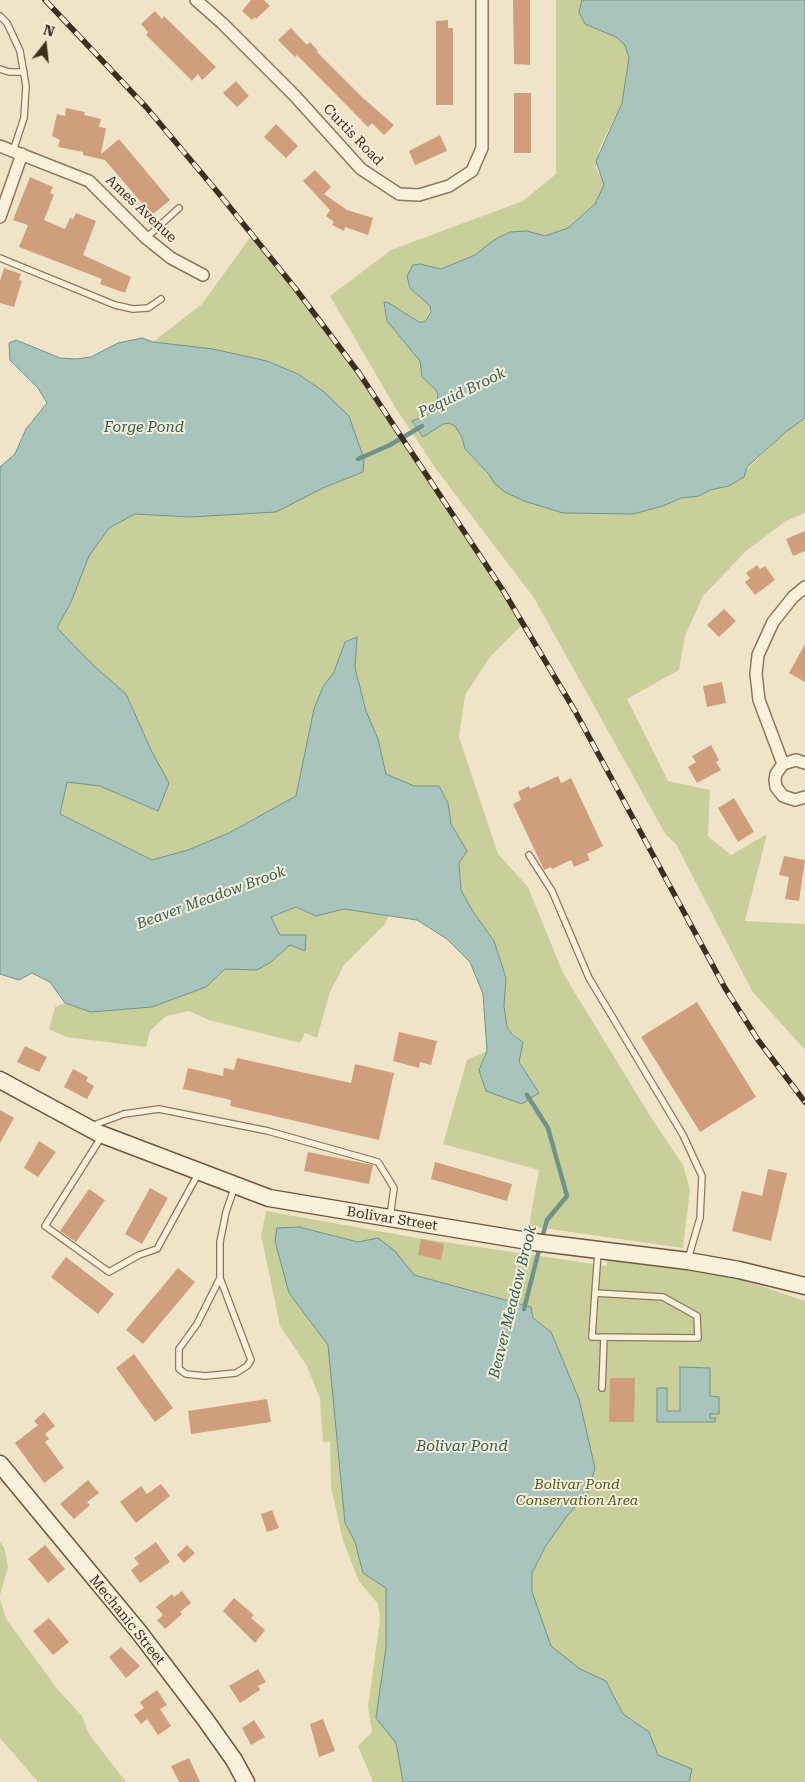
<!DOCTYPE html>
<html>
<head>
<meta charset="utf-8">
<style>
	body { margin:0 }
	#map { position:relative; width:805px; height:1782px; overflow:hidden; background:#f0e4c8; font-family:"Roboto Serif",serif }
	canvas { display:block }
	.north { position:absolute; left:20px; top:20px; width:50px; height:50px; -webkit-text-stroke:4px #f7eed8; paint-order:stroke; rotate:16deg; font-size:14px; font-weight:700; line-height:20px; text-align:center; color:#3d2e20 }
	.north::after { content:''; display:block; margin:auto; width:18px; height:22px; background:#3d2e20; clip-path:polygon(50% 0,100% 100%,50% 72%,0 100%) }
</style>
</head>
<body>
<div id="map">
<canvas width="805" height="1782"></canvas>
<div class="north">N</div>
</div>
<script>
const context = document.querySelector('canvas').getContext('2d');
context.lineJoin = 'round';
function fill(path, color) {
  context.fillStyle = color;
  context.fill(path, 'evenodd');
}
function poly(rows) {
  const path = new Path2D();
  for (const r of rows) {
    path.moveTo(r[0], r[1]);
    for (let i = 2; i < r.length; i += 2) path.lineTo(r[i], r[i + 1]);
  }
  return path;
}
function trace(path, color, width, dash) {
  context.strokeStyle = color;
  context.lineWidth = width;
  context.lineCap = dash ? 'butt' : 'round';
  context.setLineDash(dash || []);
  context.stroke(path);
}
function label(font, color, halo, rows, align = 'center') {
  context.font = font + ' "Roboto Serif",serif';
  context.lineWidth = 4;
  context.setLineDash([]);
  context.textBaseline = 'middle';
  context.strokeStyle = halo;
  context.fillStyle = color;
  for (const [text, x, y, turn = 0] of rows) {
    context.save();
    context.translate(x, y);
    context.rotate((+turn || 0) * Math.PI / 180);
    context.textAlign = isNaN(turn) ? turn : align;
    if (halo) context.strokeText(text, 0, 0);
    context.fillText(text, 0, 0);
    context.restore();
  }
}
const green = poly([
	[556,0,584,0,582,1,585,24,616,37,625,45,629,58,622,103,599,149,596,167,604,185,601,194,595,204,568,228,545,236,494,240,475,255,441,269,420,264,410,288,430,306,429,317,425,322,419,322,389,303,384,302,387,321,420,361,422,377,436,390,438,395,436,407,427,415,412,421,423,437,443,424,449,423,455,426,462,437,465,449,505,492,563,513,633,514,663,506,681,498,699,496,710,490,729,486,787,431,805,418,805,513,786,521,746,551,703,596,685,636,679,670,627,699,668,781,710,790,708,836,731,855,767,834,745,921,805,924,805,1050,752,991,676,844,666,835,534,598,436,469,395,407,330,296,391,250,523,201,556,174],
	[252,235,359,373,433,482,523,624,490,657,465,695,459,737,498,854,528,887,563,973,652,1119,683,1165,690,1189,683,1248,529,1226,539,1170,443,1144,467,1060,487,1051,479,1070,539,1093,519,1062,522,1042,507,1027,504,1006,506,978,494,941,472,910,461,890,459,862,467,851,451,823,448,803,439,786,414,786,386,774,378,739,366,711,355,668,357,638,345,642,334,672,323,687,314,709,297,796,229,833,188,850,152,860,60,814,67,782,100,786,157,811,152,752,126,694,93,665,57,628,71,602,89,556,109,528,135,514,190,517,323,488,363,472,323,391,298,374,267,361,229,353,153,342,202,304],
	[296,907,316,916,344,909,389,915,385,924,344,965,330,992,317,1038,305,1033,300,1043,209,1020,189,1011,166,1016,150,1031,146,1047,66,1037,49,1029,55,1007,65,1003,91,1012,152,1007,206,987,225,969,257,970,271,962,290,945,280,935,271,917],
	[266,1211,417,1238,607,1266,606,1256,740,1279,805,1301,805,1782,373,1782,358,1746,372,1732,368,1707,380,1619,378,1604,359,1581,343,1541,331,1487,330,1441,323,1443,320,1399,307,1366,280,1326,261,1235],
	[0,1542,4,1547,8,1567,0,1595],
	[0,1599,6,1619,59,1691,82,1716,89,1734,126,1782,38,1782,0,1738]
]);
const water = poly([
	[582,0,805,0,805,418,787,431,747,467,744,477,729,486,710,490,699,496,681,498,663,506,633,514,563,513,524,501,505,492,495,484,488,473,465,449,462,437,455,426,449,423,443,424,423,437,412,421,427,415,436,407,438,395,436,390,422,377,420,361,387,321,384,302,389,303,419,322,425,322,431,312,430,306,410,288,407,276,413,265,420,264,441,269,475,255,494,240,510,232,527,231,545,236,568,228,595,204,604,185,596,161,622,103,629,58,625,45,616,37,585,24,579,12,582,0],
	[142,338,153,342,213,349,267,361,298,374,323,391,349,416,364,459,363,472,323,488,276,512,190,517,135,514,109,528,89,556,71,602,57,628,93,665,126,694,152,752,169,783,158,811,100,786,67,782,60,814,152,860,188,850,229,833,296,796,314,709,323,687,334,672,345,642,357,637,355,668,366,711,378,739,386,774,414,786,439,786,448,803,451,824,467,851,459,863,461,890,472,910,494,941,506,978,504,1006,507,1027,513,1035,523,1042,519,1062,539,1093,522,1104,486,1091,479,1070,487,1051,483,994,470,962,447,939,417,920,344,909,316,916,296,907,271,917,280,935,306,935,305,951,290,945,271,962,257,970,225,969,206,987,152,1007,91,1012,65,1003,50,982,32,973,19,980,0,974,0,467,15,454,26,429,47,403,38,388,10,360,9,343,16,340,60,358,76,359,91,357,118,343,142,338],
	[299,1227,358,1242,378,1238,395,1251,414,1275,531,1307,533,1318,551,1332,579,1399,595,1468,588,1493,567,1516,545,1547,532,1573,532,1592,551,1646,580,1669,606,1681,623,1714,649,1732,658,1755,692,1769,689,1782,403,1782,396,1743,376,1718,386,1647,386,1588,363,1573,355,1542,345,1523,328,1345,289,1293,275,1241,277,1228,299,1227],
	[680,1367,710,1368,710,1396,719,1397,719,1414,710,1414,710,1418,716,1418,715,1422,657,1422,657,1388,667,1388,667,1411,680,1411,680,1367]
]);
const stream = poly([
	[358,459,390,445,422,426],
	[527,1095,548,1128,567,1196,547,1220,542,1238],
	[524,1309,540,1246]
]);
const building = poly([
	[251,0,264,0,270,6,256,19,255,17,252,20,242,11],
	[513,0,530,0,530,65,514,64],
	[155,11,162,19,164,16,216,67,202,80,198,74,192,81,146,35,148,32,141,24],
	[448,20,448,28,453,28,453,105,436,105,436,21],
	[291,28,307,45,310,42,318,51,317,52,363,98,394,125,384,135,372,123,368,127,297,55,295,57,278,40],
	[236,81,249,96,237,107,223,93],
	[514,93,531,93,531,153,514,153],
	[66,108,85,112,84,115,101,119,99,127,106,128,101,154,119,139,170,200,152,215,105,160,83,155,83,152,58,147,60,140,52,136,57,114,65,116],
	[276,124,298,146,286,158,264,137],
	[440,135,447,151,415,165,409,151],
	[315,170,331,187,324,194,347,210,373,218,368,235,345,227,344,231,332,225,334,222,326,216,330,210,303,181],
	[30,177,53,187,50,193,54,195,44,220,65,229,70,218,73,219,76,213,96,221,83,255,131,277,125,293,100,284,102,279,19,247,28,225,13,220],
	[4,268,21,274,19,280,22,281,14,307,0,303,0,281],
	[805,531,805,551,793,556,786,539],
	[757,565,760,569,765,566,775,580,755,595,745,582,750,578,746,573],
	[724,609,736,621,719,637,707,625],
	[805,644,805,682,789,673],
	[722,682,726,703,707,707,703,686],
	[711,745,719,760,716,762,721,770,697,783,688,767,696,762,692,756],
	[558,776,561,783,571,778,603,846,587,854,590,860,574,867,571,860,552,869,551,867,544,870,513,804,521,800,518,792,529,786,530,789],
	[734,798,754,832,738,842,718,808],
	[784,856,805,860,799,901,785,899,789,877,779,875],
	[697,1002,756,1097,700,1132,641,1037],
	[399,1032,437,1041,431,1065,420,1062,419,1068,393,1061],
	[25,1046,47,1057,39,1072,17,1062],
	[237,1058,351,1083,355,1064,394,1073,379,1140,230,1106,231,1100,183,1089,188,1068,223,1076,224,1068,234,1070],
	[73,1069,88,1077,86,1081,94,1086,87,1099,64,1087],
	[0,1110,14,1118,0,1143],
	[39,1141,56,1152,38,1177,24,1168],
	[308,1152,373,1165,369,1184,304,1171],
	[435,1162,512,1184,507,1201,431,1179],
	[768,1169,787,1173,771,1241,732,1231,742,1191,762,1196],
	[150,1188,168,1198,142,1244,125,1234],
	[89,1189,105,1200,76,1242,60,1231],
	[421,1239,444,1244,441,1260,418,1255],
	[66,1257,114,1294,98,1314,51,1277],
	[178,1268,195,1282,143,1344,126,1330],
	[134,1354,173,1408,155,1422,116,1368],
	[610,1378,635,1378,634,1422,609,1422],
	[267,1399,271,1422,191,1434,188,1411],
	[44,1412,55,1426,45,1434,49,1439,45,1442,64,1468,44,1483,15,1443,38,1425,34,1421],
	[88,1480,99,1493,87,1502,90,1505,74,1519,60,1504],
	[161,1484,170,1496,136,1523,120,1502,141,1486,147,1494],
	[272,1510,279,1528,267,1532,261,1514],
	[156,1542,170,1562,140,1583,131,1570,139,1564,134,1558],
	[45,1545,65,1569,48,1583,28,1559],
	[187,1545,195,1553,184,1563,177,1555],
	[182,1591,191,1603,180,1612,182,1614,165,1629,157,1620,163,1615,156,1607,172,1594,174,1597],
	[234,1598,254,1615,251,1618,265,1630,255,1643,223,1611],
	[49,1618,69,1642,53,1655,33,1631],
	[121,1647,140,1666,126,1678,109,1657],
	[258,1669,266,1682,258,1686,260,1690,240,1703,229,1686],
	[157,1690,167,1705,160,1709,171,1726,158,1735,147,1719,141,1724,134,1715,144,1708,140,1702],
	[323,1719,335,1751,319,1757,310,1724],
	[254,1720,265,1737,251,1745,242,1728],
	[189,1758,200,1782,179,1782,171,1766]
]);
const lane = poly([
	[0,16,7,23,20,51,26,86,24,118,13,151],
	[0,69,9,72,24,72],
	[146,238,179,208],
	[0,258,115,305,133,309,148,308,161,299],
	[529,855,552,891,589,978,683,1135,702,1176,700,1218,688,1259],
	[91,1126,124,1114,159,1109,268,1131,378,1162,394,1188,390,1217],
	[102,1136,45,1226,109,1272,139,1255,157,1249,198,1174],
	[220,1278,197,1324,179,1349,179,1369,186,1374,205,1376,236,1373,247,1366,251,1360,220,1278,220,1242,226,1212,235,1186],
	[595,1293,663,1297,697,1316,698,1338,592,1337,595,1293,598,1252],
	[602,1388,604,1337]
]);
const street = poly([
	[196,0,222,23,295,96,361,169,399,194,419,195,449,186,472,171,482,148,482,0],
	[0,146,89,181,146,238,171,258,203,275],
	[0,217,22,154],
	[805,763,796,760,783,764,776,774,775,780,776,787,783,796,795,800,805,797],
	[783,764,759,700,756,674,758,655,773,622,793,597,805,587]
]);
const secondary = poly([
	[0,1080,98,1133,269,1198,534,1242,688,1261,739,1270,805,1286],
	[0,1464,139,1632,205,1719,234,1760,246,1782]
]);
const rail = poly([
	[45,0,146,107,220,195,295,288,359,373,504,592,575,711,725,988,758,1040,805,1102]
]);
const streetNames = [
	["Curtis Road",353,135,46],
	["Ames Avenue",141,209,43],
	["Bolivar Street",392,1219,9],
	["Mechanic Street",127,1620,51]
];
const parkNames = [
	["Bolivar Pond",577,1485],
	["Conservation Area",577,1501]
];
const waterNames = [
	["Pequid Brook",462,393,-26],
	["Forge Pond",144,428],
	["Beaver Meadow Brook",211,898,-20],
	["Beaver Meadow Brook",513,1302,-76],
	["Bolivar Pond",462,1447]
];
fill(green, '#c9cf9b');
fill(water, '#a9c4bc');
trace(water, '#6f938a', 1);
trace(stream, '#6f938a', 4.5);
fill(building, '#cf9f7d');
trace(lane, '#8d765c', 8);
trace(street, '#8d765c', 14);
trace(secondary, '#6f573f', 19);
trace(lane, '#faf1dc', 5.5);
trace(street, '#faf1dc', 11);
trace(secondary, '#faf1dc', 16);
trace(rail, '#3d2e20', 5.5);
trace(rail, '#f7eed8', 4, [11]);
label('14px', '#3d2e20', '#f7eed8', streetNames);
label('italic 14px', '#4d5a26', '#f7eed8', parkNames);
label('italic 15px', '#2f5d5a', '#f7eed8', waterNames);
</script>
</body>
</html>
